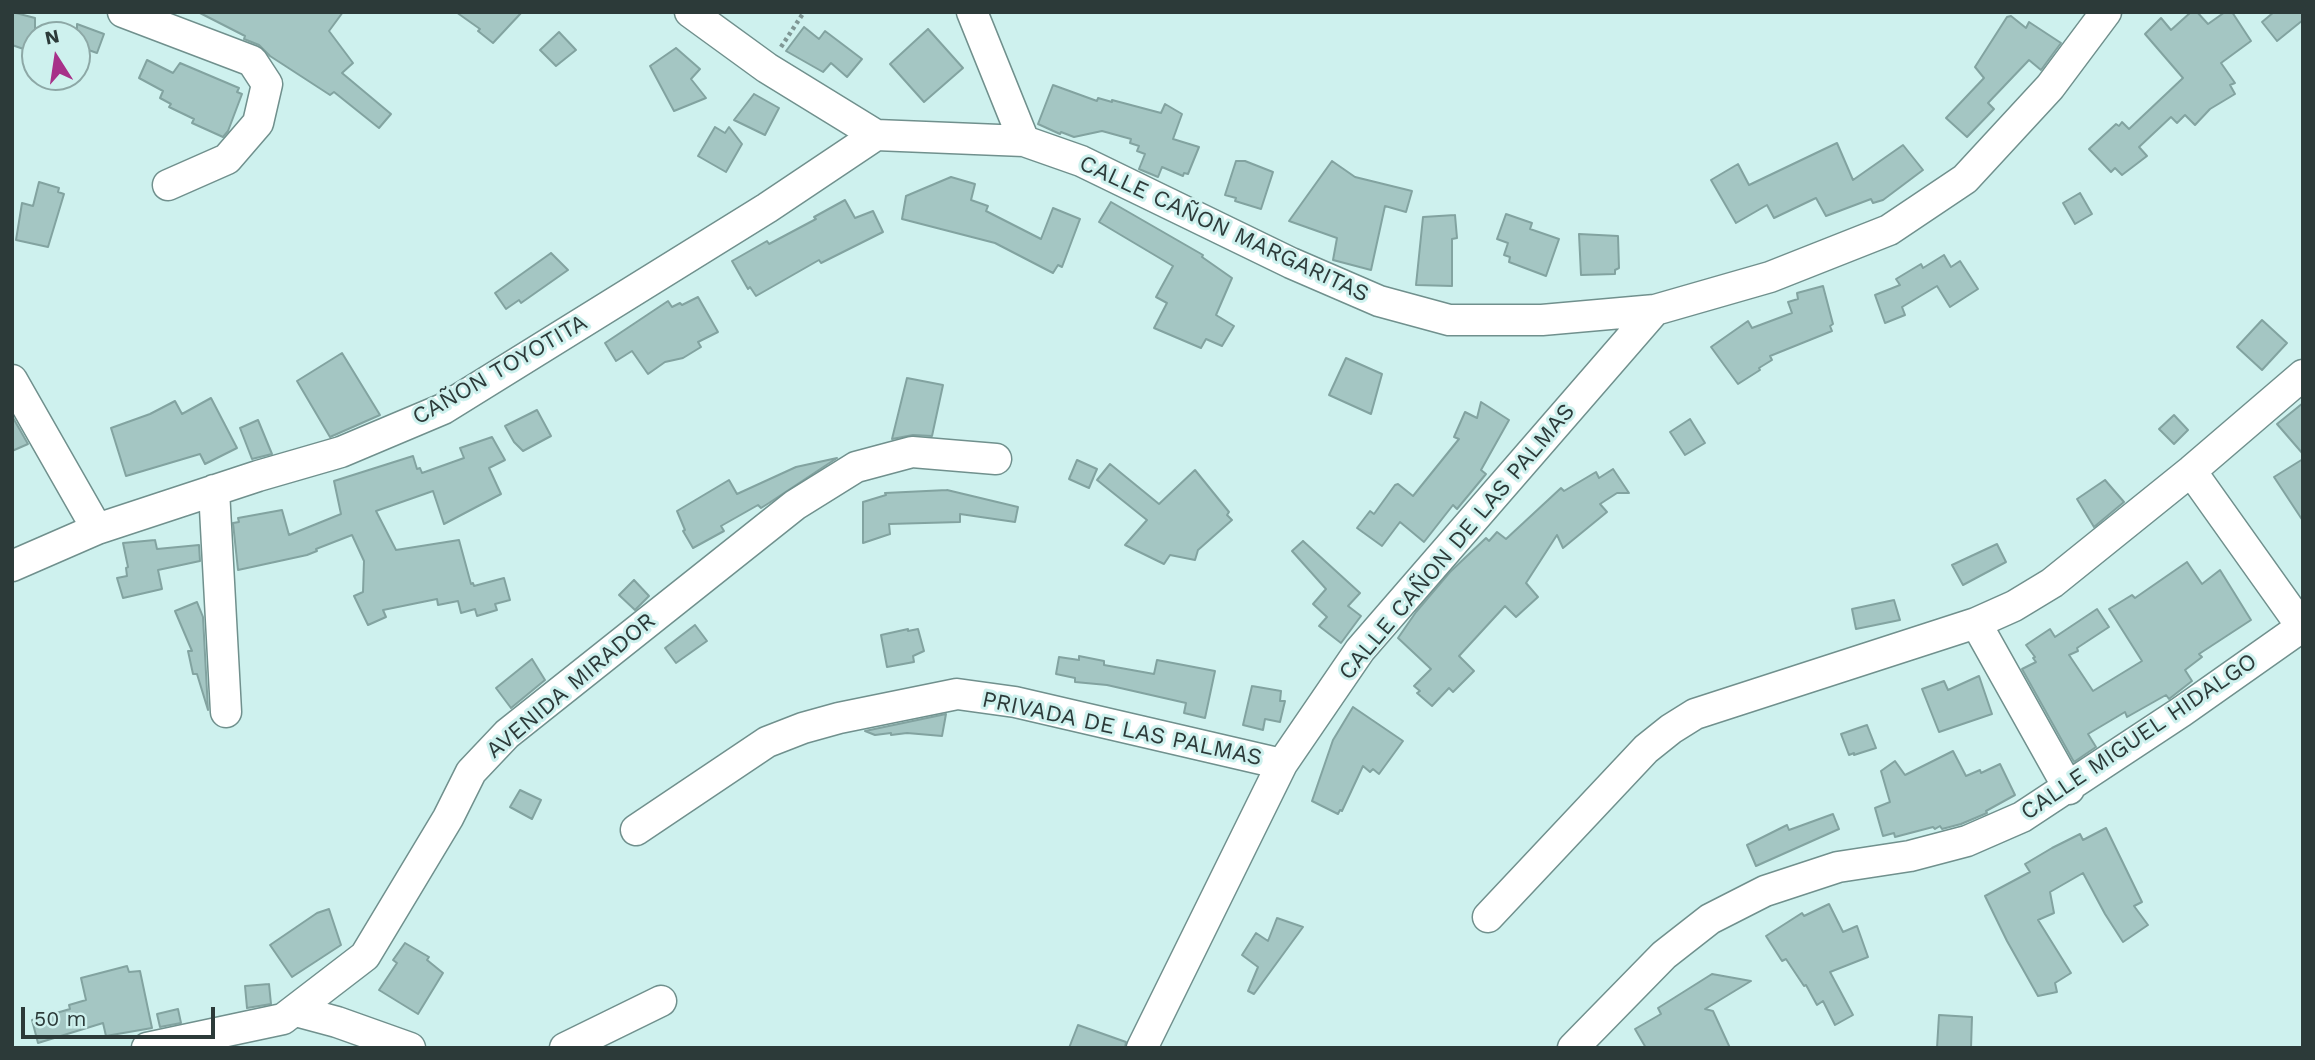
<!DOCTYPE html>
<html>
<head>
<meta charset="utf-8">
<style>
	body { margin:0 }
	#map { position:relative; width:2315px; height:1060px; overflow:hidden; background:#cef1ee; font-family:"Work Sans",sans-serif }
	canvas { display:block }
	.frame { position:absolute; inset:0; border:14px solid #2c3a39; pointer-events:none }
	.north { position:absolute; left:21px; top:21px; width:70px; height:70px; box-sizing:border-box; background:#cef1ee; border:2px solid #8da8a6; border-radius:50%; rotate:348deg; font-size:19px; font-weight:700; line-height:28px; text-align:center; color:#2c3a39 }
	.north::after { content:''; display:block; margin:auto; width:24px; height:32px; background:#a73189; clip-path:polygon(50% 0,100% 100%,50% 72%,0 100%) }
	.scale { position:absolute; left:21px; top:1007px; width:194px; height:32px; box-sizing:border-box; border:4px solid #2c3a39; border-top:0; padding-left:9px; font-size:21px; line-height:24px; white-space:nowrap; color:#2c3a39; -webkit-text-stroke:5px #cef1ee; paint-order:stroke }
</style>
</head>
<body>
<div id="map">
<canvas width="2315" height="1060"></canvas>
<div class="frame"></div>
<div class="north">N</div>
<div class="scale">50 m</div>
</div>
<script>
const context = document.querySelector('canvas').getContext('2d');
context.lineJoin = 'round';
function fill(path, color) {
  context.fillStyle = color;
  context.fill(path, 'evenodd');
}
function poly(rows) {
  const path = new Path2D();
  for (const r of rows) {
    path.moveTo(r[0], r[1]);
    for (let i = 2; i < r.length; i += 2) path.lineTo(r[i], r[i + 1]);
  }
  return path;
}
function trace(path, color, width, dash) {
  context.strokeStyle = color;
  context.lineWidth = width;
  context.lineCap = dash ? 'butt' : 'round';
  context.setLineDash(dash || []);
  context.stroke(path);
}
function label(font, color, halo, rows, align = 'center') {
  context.font = font + ' "Work Sans",sans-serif';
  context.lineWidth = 6;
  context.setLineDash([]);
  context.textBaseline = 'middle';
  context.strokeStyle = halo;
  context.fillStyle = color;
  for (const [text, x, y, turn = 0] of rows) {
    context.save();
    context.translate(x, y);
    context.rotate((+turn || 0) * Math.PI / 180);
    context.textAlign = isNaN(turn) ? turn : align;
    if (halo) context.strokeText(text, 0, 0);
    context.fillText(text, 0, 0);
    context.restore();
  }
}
const building = poly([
	[12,12,35,18,35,53,12,45,12,12],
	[198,12,343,12,329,31,353,63,342,73,391,114,379,128,334,92,330,95,270,56,259,45,244,39,245,36,198,12],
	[456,12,522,12,493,43,478,31,480,29,456,12],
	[2191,12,2197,12,2208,24,2225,12,2232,12,2251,41,2221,63,2235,83,2230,85,2235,94,2210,109,2195,125,2185,115,2177,123,2171,117,2139,147,2147,156,2122,175,2115,168,2111,172,2089,149,2116,124,2119,126,2122,122,2129,129,2183,78,2145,34,2161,18,2171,30,2191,12],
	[2274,12,2303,12,2303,20,2277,41,2262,22,2274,12],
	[2011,16,2026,28,2029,22,2061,43,2041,70,2029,60,1988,103,1994,109,1967,137,1946,118,1984,78,1975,67,2007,17,2011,16],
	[77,24,104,34,97,53,77,46,77,24],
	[804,27,819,39,825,31,862,59,847,77,831,63,823,72,786,51,804,27],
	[928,29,963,68,924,102,890,64,928,29],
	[559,32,576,50,556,66,540,50,559,32],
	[676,48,700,69,691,79,706,98,674,111,650,66,676,48],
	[147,60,173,73,180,63,239,88,237,92,242,94,228,131,223,137,192,123,194,119,169,107,171,104,160,98,163,91,139,78,147,60],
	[1053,85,1097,101,1098,98,1112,102,1112,100,1161,113,1165,104,1182,114,1173,139,1199,147,1188,174,1184,173,1183,176,1162,167,1158,177,1139,169,1145,154,1137,151,1139,146,1130,143,1131,139,1102,131,1074,137,1061,132,1060,134,1038,124,1053,85],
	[754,94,779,108,765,135,734,120,754,94],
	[715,127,725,133,729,127,742,144,726,172,698,156,715,127],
	[1837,143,1853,180,1903,145,1923,170,1883,200,1873,203,1871,199,1826,216,1816,198,1774,218,1767,205,1736,223,1711,180,1738,164,1749,185,1837,143],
	[1236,161,1245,161,1273,172,1261,209,1235,201,1236,198,1225,195,1236,161],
	[1332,161,1355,177,1412,191,1406,212,1385,206,1371,270,1333,260,1337,238,1289,221,1332,161],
	[951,177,975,184,971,200,988,206,986,211,1041,239,1053,208,1080,219,1062,267,1058,265,1053,273,995,243,902,219,906,196,951,177],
	[39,182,59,188,58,192,64,194,48,247,16,240,22,203,33,206,39,182],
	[2080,193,2092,214,2075,224,2063,203,2080,193],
	[845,200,855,218,873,211,883,232,821,263,819,260,756,296,750,287,748,289,732,261,767,241,769,244,816,219,814,217,845,200],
	[1111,202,1203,255,1202,257,1232,278,1216,315,1234,326,1222,346,1206,339,1201,348,1154,328,1167,303,1156,297,1173,266,1099,222,1111,202],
	[1506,214,1532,223,1530,229,1559,239,1546,276,1509,262,1510,257,1504,255,1508,243,1497,239,1506,214],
	[1455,215,1457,238,1452,239,1452,286,1416,285,1423,217,1455,215],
	[1579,234,1618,236,1619,268,1615,270,1615,274,1581,275,1579,234],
	[551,253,568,270,521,303,519,300,506,309,495,293,551,253],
	[1944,255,1951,267,1960,261,1978,289,1950,307,1937,286,1902,307,1905,315,1885,323,1875,295,1900,285,1896,279,1921,264,1923,268,1944,255],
	[1823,286,1833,324,1830,326,1832,331,1770,356,1772,360,1759,368,1760,370,1738,384,1711,347,1748,321,1752,328,1792,313,1788,302,1798,299,1797,293,1823,286],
	[698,297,718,332,698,342,701,347,683,358,665,362,648,374,632,351,616,361,605,343,668,301,672,307,680,303,682,305,698,297],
	[2262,320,2287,343,2262,370,2237,347,2262,320],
	[342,353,380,415,330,437,297,381,342,353],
	[1346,358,1382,374,1371,414,1329,395,1346,358],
	[907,378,943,385,932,436,913,435,892,439,907,378],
	[211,398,237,448,205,464,200,454,126,476,111,428,150,414,175,401,182,414,211,398],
	[1481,402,1509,420,1481,470,1486,474,1457,509,1453,505,1424,542,1400,522,1382,546,1357,528,1370,511,1374,514,1395,485,1398,484,1413,496,1459,439,1454,437,1465,412,1477,418,1481,402],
	[2303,403,2303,454,2277,424,2303,403],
	[537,410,551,436,523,451,514,442,505,426,537,410],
	[2174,415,2188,430,2174,444,2159,429,2174,415],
	[12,416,28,444,12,451,12,416],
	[1690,419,1705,443,1685,455,1670,432,1690,419],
	[258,420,272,454,252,459,240,428,258,420],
	[492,437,505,460,489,468,501,494,444,524,433,491,376,511,396,550,459,540,471,584,473,583,474,586,504,578,510,600,495,604,497,610,477,616,475,609,461,613,458,601,438,605,437,599,383,610,386,617,368,625,354,596,363,592,364,561,352,535,316,549,317,551,307,555,238,570,233,523,239,522,238,518,282,510,289,535,341,514,334,481,413,456,417,469,420,468,422,473,464,458,460,448,492,437],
	[837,458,769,503,761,508,758,505,721,526,724,531,693,548,683,531,685,530,677,511,729,480,737,494,796,467,837,458],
	[2303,459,2303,521,2274,477,2303,459],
	[1077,460,1097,469,1089,488,1069,479,1077,460],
	[1110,464,1159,504,1195,470,1229,512,1227,515,1232,520,1198,550,1195,560,1170,555,1164,564,1125,545,1147,520,1097,480,1110,464],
	[1613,469,1629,493,1617,493,1600,504,1607,512,1563,548,1557,535,1526,583,1538,597,1516,617,1505,606,1459,656,1474,671,1453,692,1449,688,1432,706,1417,693,1420,691,1414,686,1431,669,1398,638,1416,612,1450,572,1486,538,1489,541,1497,532,1506,539,1561,488,1564,491,1596,472,1599,478,1613,469],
	[2105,480,2124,502,2094,527,2077,499,2105,480],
	[947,490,1018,507,1015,522,960,514,960,522,889,524,890,534,863,543,863,502,886,495,885,493,947,490],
	[155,540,157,549,199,545,200,561,158,570,162,589,123,598,117,578,127,576,126,568,128,567,123,543,155,540],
	[1303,541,1360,593,1348,606,1361,616,1341,643,1319,626,1327,617,1313,604,1326,589,1292,551,1303,541],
	[1997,544,2006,562,1963,585,1952,565,1997,544],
	[2187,562,2202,584,2220,570,2251,620,2199,654,2202,657,2185,670,2192,681,2169,699,2166,695,2127,717,2125,712,2088,734,2096,747,2074,762,2022,669,2036,662,2033,658,2035,657,2026,645,2050,629,2055,637,2097,609,2109,627,2077,648,2078,651,2069,655,2093,691,2142,661,2109,609,2132,595,2135,598,2187,562],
	[634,580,649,596,635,610,619,595,634,580],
	[1894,600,1900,620,1856,629,1852,609,1894,600],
	[197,602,203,617,208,710,197,674,193,674,188,651,192,651,175,611,197,602],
	[695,625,707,641,676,663,665,648,695,625],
	[908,629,908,631,918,629,924,651,913,656,914,662,887,667,881,635,908,629],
	[1079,656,1104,661,1104,665,1154,674,1157,660,1215,671,1205,718,1184,713,1186,703,1107,685,1075,682,1075,678,1056,674,1059,657,1079,660,1079,656],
	[532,659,545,680,511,708,496,688,532,659],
	[1979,676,1992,714,1939,732,1922,689,1944,681,1948,690,1979,676],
	[1252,686,1281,691,1280,701,1285,701,1280,722,1265,719,1263,730,1243,725,1252,686],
	[1353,707,1403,741,1379,774,1373,769,1370,772,1363,766,1342,811,1340,810,1338,814,1312,801,1333,740,1353,707],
	[946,714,942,736,907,733,891,735,891,733,875,735,865,731,946,714],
	[1867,725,1876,748,1854,755,1854,753,1849,755,1841,734,1867,725],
	[1953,751,1966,776,1980,770,1981,773,2000,764,2015,795,1986,811,1987,813,1961,824,1942,829,1940,826,1935,829,1933,827,1895,837,1894,833,1883,836,1875,808,1890,802,1881,771,1895,761,1905,775,1953,751],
	[520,790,541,800,532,819,510,807,520,790],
	[1833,814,1839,829,1756,866,1747,845,1787,825,1789,830,1833,814],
	[2106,828,2142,902,2134,906,2148,925,2123,942,2105,914,2083,873,2050,892,2054,913,2038,920,2071,973,2055,983,2057,992,2038,996,2007,941,1985,896,2030,872,2025,864,2052,848,2080,834,2083,840,2106,828],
	[1829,904,1843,932,1857,926,1868,957,1830,972,1853,1015,1835,1025,1823,1001,1817,1005,1806,985,1804,986,1786,959,1782,961,1766,936,1802,913,1804,916,1829,904],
	[329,909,341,945,292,977,270,945,317,913,329,909],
	[1277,918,1303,927,1254,994,1248,991,1258,967,1242,955,1256,933,1268,941,1277,918],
	[405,943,429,957,427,960,443,973,418,1014,379,990,397,963,393,960,405,943],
	[127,966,129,972,140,971,152,1028,106,1036,103,1023,38,1043,32,1020,70,1009,69,1005,86,1000,81,978,127,966],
	[1712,974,1751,981,1705,1009,1713,1011,1730,1048,1646,1048,1635,1029,1661,1014,1658,1008,1712,974],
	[269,984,271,1004,247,1008,245,986,269,984],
	[178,1009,181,1023,160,1027,157,1014,178,1009],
	[1939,1015,1972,1017,1971,1048,1937,1048,1939,1015],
	[1078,1025,1126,1042,1125,1048,1069,1048,1078,1025]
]);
const path = poly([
	[781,47,804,12]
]);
const street = poly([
	[123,12,252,61,267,84,258,123,227,159,168,185],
	[690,12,767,68,876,135,1024,141,1081,161,1291,263,1379,301,1449,320,1542,320,1655,310,1770,277,1889,230,1965,179,2050,87,2106,12],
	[972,12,1024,141],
	[12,380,97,529],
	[2191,471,2302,627],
	[214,490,226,712],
	[12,566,97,529,258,476,341,452,443,409,767,208,876,135],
	[1976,623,2069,789],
	[636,830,767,742,803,728,839,718,957,694,1015,702,1282,764],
	[1488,917,1646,749,1671,729,1695,714,1976,623,2014,606,2052,583,2191,471,2303,375],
	[296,1011,337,1022,410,1048],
	[147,1048,283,1019,365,956,448,818,471,772,507,734,795,505,856,467,912,452,996,459],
	[565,1048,661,1001],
	[1142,1048,1282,764,1360,650,1655,310],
	[1573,1048,1664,955,1710,919,1765,891,1838,867,1910,856,1967,841,2022,817,2181,712,2303,626]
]);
const streetNames = [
	["CALLE CAÑON MARGARITAS",1224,229,25],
	["CAÑON TOYOTITA",500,370,-30],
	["CALLE CAÑON DE LAS PALMAS",1457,542,-50],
	["AVENIDA MIRADOR",571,686,-40],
	["PRIVADA DE LAS PALMAS",1122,729,12],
	["CALLE MIGUEL HIDALGO",2139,737,-34]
];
fill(building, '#a4c6c3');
trace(building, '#82a3a0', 2);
trace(street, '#70908d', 33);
trace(path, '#7f9795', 4.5, [3.5, 3.5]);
trace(street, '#fff', 30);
label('23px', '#2c3a39', '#cef1ee', streetNames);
</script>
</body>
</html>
